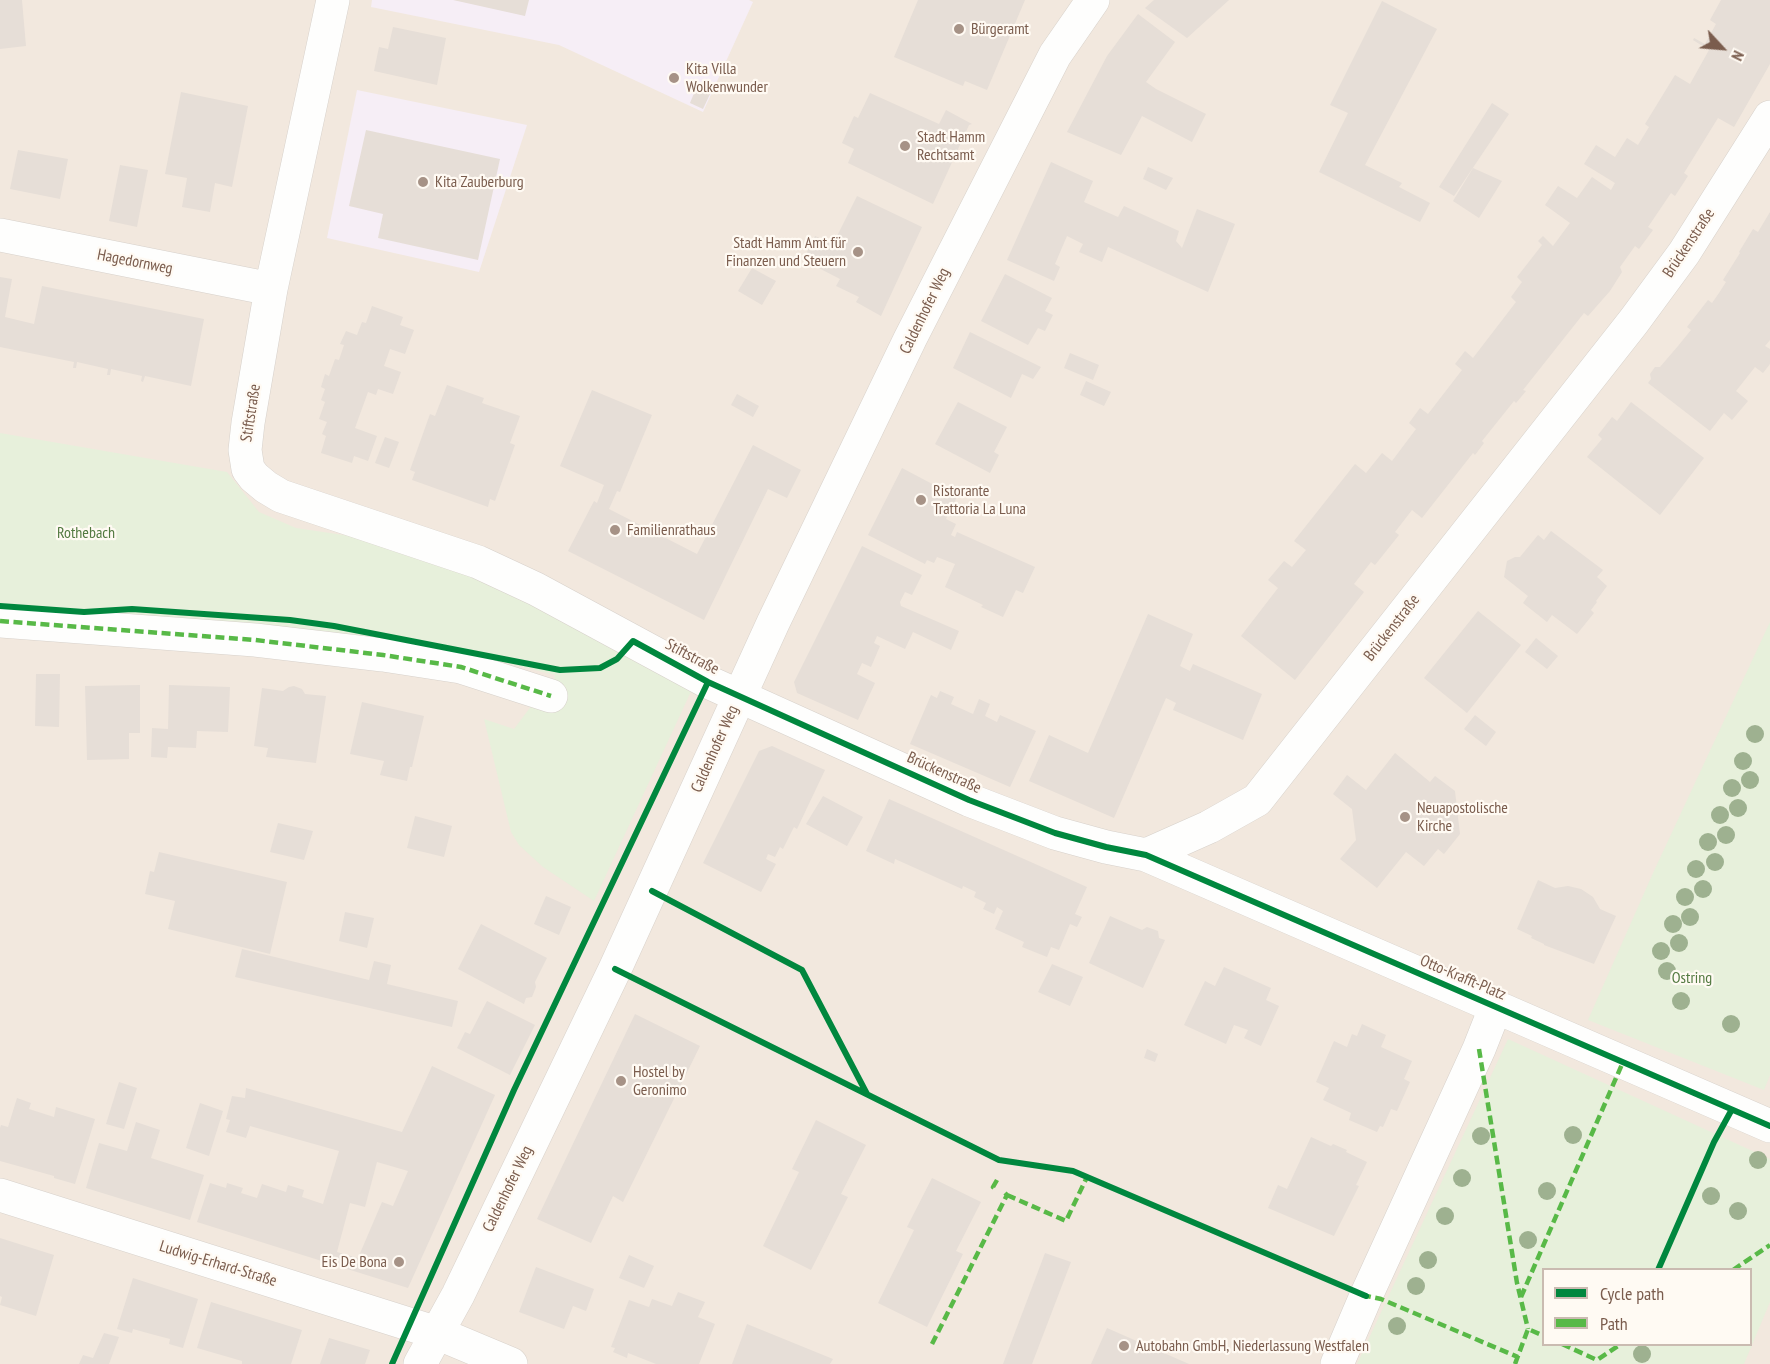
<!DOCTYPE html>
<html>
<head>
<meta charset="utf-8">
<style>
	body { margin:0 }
	#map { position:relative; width:1770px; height:1364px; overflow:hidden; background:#f9f5f0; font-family:"PT Sans Narrow",sans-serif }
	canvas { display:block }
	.legend { position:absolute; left:1542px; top:1268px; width:210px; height:78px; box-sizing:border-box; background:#fffaf3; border:2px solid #cabbb1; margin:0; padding:8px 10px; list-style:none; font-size:18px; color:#7a5c4d }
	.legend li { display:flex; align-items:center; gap:12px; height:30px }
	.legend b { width:30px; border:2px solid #cabbb1 }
	.north { position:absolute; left:1692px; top:18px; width:60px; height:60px; -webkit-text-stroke:4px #fffaf3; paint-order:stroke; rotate:116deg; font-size:16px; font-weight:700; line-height:24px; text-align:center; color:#7a5c4d }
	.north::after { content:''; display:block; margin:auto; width:21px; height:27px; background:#7a5c4d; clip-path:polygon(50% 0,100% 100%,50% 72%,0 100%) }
</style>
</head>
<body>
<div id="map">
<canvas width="1770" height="1364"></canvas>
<ul class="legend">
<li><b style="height:8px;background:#00873e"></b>Cycle path</li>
<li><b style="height:8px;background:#58b947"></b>Path</li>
</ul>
<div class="north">N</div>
</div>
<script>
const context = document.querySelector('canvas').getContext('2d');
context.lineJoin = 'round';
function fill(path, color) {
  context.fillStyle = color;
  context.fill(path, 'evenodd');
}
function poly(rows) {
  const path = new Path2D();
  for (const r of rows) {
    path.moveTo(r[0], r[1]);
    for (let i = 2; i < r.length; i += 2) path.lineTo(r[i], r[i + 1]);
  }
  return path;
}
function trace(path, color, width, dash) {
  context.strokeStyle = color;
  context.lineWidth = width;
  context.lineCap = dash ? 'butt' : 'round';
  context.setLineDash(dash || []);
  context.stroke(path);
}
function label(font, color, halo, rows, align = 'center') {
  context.font = font + ' "PT Sans Narrow",sans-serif';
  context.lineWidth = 4.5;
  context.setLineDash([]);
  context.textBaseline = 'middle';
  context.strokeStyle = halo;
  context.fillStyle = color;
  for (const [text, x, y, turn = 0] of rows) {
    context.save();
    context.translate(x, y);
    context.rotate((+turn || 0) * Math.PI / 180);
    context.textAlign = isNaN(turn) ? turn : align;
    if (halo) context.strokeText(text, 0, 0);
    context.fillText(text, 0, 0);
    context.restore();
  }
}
const residential = poly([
	[0,0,1770,0,1770,1364,0,1364],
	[1544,1270,1750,1270,1750,1344,1544,1344]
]);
const education = poly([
	[372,0,749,0,753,2,703,112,559,45,371,7],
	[357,90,527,125,479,272,327,238]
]);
const green = poly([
	[0,433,227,472,259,512,296,528,357,537,446,566,541,607,694,685,594,901,543,867,519,845,511,832,484,719,514,729,532,705,548,709,555,675,467,653,276,626,0,613],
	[1770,622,1770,1075,1764,1090,1588,1020,1653,873],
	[1508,1039,1770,1159,1770,1302,1744,1364,1357,1364],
	[1544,1270,1750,1270,1750,1344,1544,1344]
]);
const building = poly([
	[0,0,22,0,26,46,0,49],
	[453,0,529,0,525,16],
	[918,0,1025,0,987,90,965,81,963,86,894,57],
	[1154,0,1229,0,1187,38,1145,8],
	[1721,0,1770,0,1770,64,1734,127,1718,118,1684,173,1688,176,1675,196,1671,193,1648,227,1653,230,1639,249,1635,246,1620,267,1622,272,1610,291,1588,316,1584,313,1523,390,1526,391,1516,403,1514,401,1482,441,1484,443,1475,455,1473,453,1422,518,1412,510,1395,532,1399,535,1375,565,1371,562,1354,584,1364,592,1295,680,1241,636,1278,588,1268,580,1284,561,1292,567,1306,550,1294,541,1355,464,1366,473,1382,453,1392,461,1416,429,1409,423,1420,408,1428,414,1462,370,1455,364,1465,351,1473,358,1516,302,1511,297,1522,282,1517,277,1542,245,1538,241,1543,236,1553,246,1570,223,1545,205,1558,186,1577,198,1592,177,1611,190,1615,183,1584,164,1596,145,1615,157,1627,138,1638,145,1649,127,1645,124,1675,75,1690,84,1709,50,1693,40,1694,38,1705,44,1716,24,1710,20],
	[1382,1,1437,29,1365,165,1402,183,1399,187,1430,203,1420,222,1319,172,1348,113,1330,105],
	[1138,14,1175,42,1146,82,1156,89,1206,114,1192,142,1142,116,1121,155,1067,132,1107,56],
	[393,27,446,38,437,85,374,71,379,47,388,49],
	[697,86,711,92,703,109,690,103],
	[181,92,248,106,232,187,215,183,210,212,182,207,187,178,165,174],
	[870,93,939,124,946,110,972,124,969,125,933,204,848,163,854,149,842,143,854,116,858,118],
	[1492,103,1509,114,1454,196,1439,187],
	[366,130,500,159,478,260,378,238,383,214,349,206],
	[18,150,68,159,60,199,10,189],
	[1051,162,1093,181,1084,202,1118,217,1124,206,1179,231,1176,241,1182,248,1197,209,1235,224,1208,292,1108,247,1102,262,1079,252,1083,244,1067,236,1055,264,1060,267,1054,281,1007,260],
	[120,165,148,170,137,227,109,221],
	[1148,167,1173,178,1166,190,1143,179],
	[1473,168,1502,181,1479,218,1453,201],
	[857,196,922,227,881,316,856,302,859,297,836,286,840,279,803,260,815,236,833,244],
	[1770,212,1770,340,1765,346,1770,349,1770,364,1763,373,1755,367,1736,391,1748,401,1732,420,1724,413,1710,431,1648,383,1651,379,1650,374,1655,367,1660,367,1678,346,1691,330,1687,327,1708,300,1712,303,1719,293,1726,282,1723,280,1740,253,1739,252,1753,229,1758,232],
	[752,268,776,281,762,305,738,291],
	[1005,274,1052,298,1045,311,1053,315,1045,331,1038,328,1028,345,981,321],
	[0,277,12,279,5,317,34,324,42,286,204,319,191,386,145,376,143,382,141,381,142,376,111,369,110,375,107,375,108,369,77,362,76,368,73,368,74,362,0,347],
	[372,306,403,317,400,325,414,330,405,354,390,349,384,366,401,372,393,394,378,389,376,395,368,392,355,428,377,436,368,461,354,456,352,463,321,453,326,436,322,434,327,422,319,419,325,402,321,400,325,389,321,387,325,374,329,376,335,359,339,360,344,345,340,344,346,331,357,335,362,322,366,323],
	[970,332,1041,367,1033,379,1022,374,1011,398,953,368],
	[1070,353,1099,365,1093,380,1064,368],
	[1086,381,1111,392,1104,406,1080,395],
	[447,385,484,398,482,403,520,416,510,443,515,445,495,501,490,499,488,507,412,480,415,472,410,470,430,414,435,416],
	[592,390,652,415,620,492,617,491,609,509,697,554,753,445,801,470,787,498,768,489,704,620,568,551,594,501,597,503,604,485,560,466],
	[737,394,759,406,753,417,731,405],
	[958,402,1007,427,994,452,999,455,990,473,935,444],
	[1631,402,1704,458,1660,515,1587,457,1602,439,1598,435,1612,417,1617,421],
	[385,437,399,442,389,468,375,463],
	[902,468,957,497,946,519,956,524,951,535,955,537,957,532,1035,567,1023,593,1016,590,1003,617,981,607,983,605,945,587,955,564,937,557,934,563,927,560,925,564,868,535],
	[1551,531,1603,570,1597,577,1607,586,1596,601,1597,602,1591,610,1594,613,1577,634,1552,615,1547,622,1523,603,1528,596,1504,577,1507,561,1515,557,1520,557,1538,535,1544,540],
	[862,546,922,575,912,595,905,592,900,602,901,606,959,631,951,650,913,632,905,649,877,636,874,643,880,646,871,667,862,663,857,674,875,683,858,720,797,693,794,682],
	[1478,611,1521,645,1467,713,1424,678],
	[1148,614,1193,634,1180,666,1190,671,1193,664,1262,694,1243,740,1173,710,1176,703,1166,698,1114,818,1029,781,1049,735,1088,753],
	[1536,638,1558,656,1547,669,1525,652],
	[36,674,60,674,59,727,35,726],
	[140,685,140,733,129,733,129,759,87,760,85,686],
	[169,685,230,687,228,732,197,731,196,748,168,747,167,758,151,757,152,728,168,729],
	[294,686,302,689,305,694,326,696,316,763,266,757,268,748,254,746,262,688,283,691,289,687],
	[940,691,954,697,951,704,973,714,979,699,990,704,985,716,997,722,1000,715,1036,731,1010,787,910,744,931,695,937,698],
	[362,702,424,716,412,767,410,767,407,781,380,775,384,761,350,754],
	[1475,715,1496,732,1486,746,1464,729],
	[772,746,825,770,797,829,794,827,783,849,780,847,775,857,768,854,766,859,776,864,761,892,703,863,759,751],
	[1395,753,1430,782,1435,776,1455,791,1460,834,1444,854,1438,849,1424,866,1406,852,1377,888,1340,859,1356,840,1354,825,1352,809,1333,794,1347,775,1366,790],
	[823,796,863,817,847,846,806,824],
	[889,799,1087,887,1075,914,1082,917,1077,927,1070,924,1059,950,1051,947,1047,957,1022,947,1024,942,995,929,1003,911,997,907,994,914,983,909,986,903,974,897,976,892,963,886,962,889,895,859,894,864,866,851],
	[415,816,452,826,444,857,407,848],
	[278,823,313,831,304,860,270,852],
	[159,852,287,882,270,954,168,929,175,901,145,894,150,871,154,872],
	[1538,880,1555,888,1568,886,1581,889,1593,897,1600,909,1616,916,1594,964,1544,945,1544,944,1531,938,1532,936,1517,929],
	[546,896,571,907,559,935,534,924],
	[345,912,374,918,367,948,339,941],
	[1110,916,1142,930,1147,927,1158,931,1159,938,1165,940,1143,988,1089,963],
	[481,924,547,958,535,982,536,987,532,997,526,998,524,1004,458,969],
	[242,949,369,980,374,961,391,965,387,984,458,1001,452,1027,235,977],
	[1052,964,1083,977,1070,1006,1038,992],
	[1224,967,1271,988,1266,1000,1279,1006,1261,1046,1244,1038,1248,1030,1234,1025,1226,1044,1184,1025,1205,981,1215,986],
	[487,1001,535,1025,510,1075,457,1048,465,1032,470,1034],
	[635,1014,700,1046,623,1202,613,1196,591,1243,537,1219],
	[1362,1024,1386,1035,1381,1047,1412,1061,1404,1079,1410,1082,1397,1111,1391,1109,1383,1127,1380,1126,1377,1132,1349,1120,1351,1113,1323,1100,1329,1088,1316,1082,1334,1041,1347,1047,1352,1034,1357,1036],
	[1147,1049,1158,1054,1155,1062,1144,1058],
	[432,1066,495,1095,408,1288,197,1222,210,1183,226,1188,227,1183,243,1188,241,1193,257,1198,262,1184,286,1192,288,1185,304,1190,302,1197,323,1204,339,1151,250,1126,246,1138,226,1132,230,1120,226,1119,232,1096,245,1098,246,1088,402,1132],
	[377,1162,408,1171,393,1206,382,1202,358,1258,337,1252,350,1203,365,1207],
	[119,1082,137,1088,124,1129,106,1124],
	[17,1098,31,1103,29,1109,54,1117,56,1107,95,1119,75,1184,54,1178,54,1176,0,1161,0,1128,1,1125,8,1127],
	[200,1103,223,1111,209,1156,186,1148],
	[816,1120,866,1145,841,1194,848,1197,811,1270,763,1246,799,1172,792,1169],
	[136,1122,160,1130,151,1158,204,1175,190,1220,86,1188,99,1143,127,1151],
	[1311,1137,1331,1146,1333,1144,1347,1150,1346,1152,1367,1162,1356,1185,1359,1186,1334,1236,1268,1208,1278,1185,1287,1189],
	[932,1178,981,1202,956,1251,963,1254,927,1327,878,1303,914,1230,907,1227],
	[0,1238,54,1255,36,1316,0,1305,2,1297,0,1296],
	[1045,1253,1071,1262,1032,1364,1003,1364],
	[629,1255,654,1266,644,1288,619,1278],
	[536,1267,594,1289,586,1311,573,1306,564,1329,519,1312],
	[133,1278,198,1299,183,1348,169,1344,170,1339,151,1334,133,1329,132,1333,117,1329],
	[678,1292,705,1302,698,1317,715,1324,699,1364,656,1364,628,1353,627,1358,613,1352,615,1348,611,1347,629,1300,649,1307,652,1299,672,1306],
	[211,1302,302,1330,291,1364,242,1364,242,1361,197,1348],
	[747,1324,833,1359,830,1364,732,1364],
	[1107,1328,1189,1364,1091,1364],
	[104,1333,119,1337,109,1364,79,1364,83,1355,93,1358],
	[329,1338,370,1350,365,1364,320,1364]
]);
const street = poly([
	[333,0,271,289,248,423,245,450,248,469,254,477,266,487,281,496,478,562,536,589,708,682,969,800,1055,833,1106,847,1146,855,1770,1126],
	[0,235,271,289],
	[0,621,255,640,383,655,461,667,551,696],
	[1146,855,1209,827,1257,800,1634,321,1684,253,1770,117],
	[0,1195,437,1333],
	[1337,1364,1366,1296,1479,1049,1496,1006]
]);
const secondary = poly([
	[437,1333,511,1364],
	[420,1364,458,1295,615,969,773,623,910,339,1055,55,1093,0]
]);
const quiet = poly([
	[0,621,255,640,383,655,461,667,551,696],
	[1479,1049,1517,1283,1528,1329],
	[997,1180,993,1187,997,1189],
	[1007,1195,1066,1221,1087,1177],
	[1733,1270,1770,1245],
	[1362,1295,1381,1299,1518,1357],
	[1521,1297,1623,1062],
	[932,1344,1007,1195,1005,1193],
	[1562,1344,1597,1360,1621,1344],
	[1515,1364,1528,1329,1544,1336]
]);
const cycleway = poly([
	[0,606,84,612,132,609,290,620,334,626,560,670,600,668,617,659,633,641,708,682,969,800,1055,833,1106,847,1146,855,1770,1126],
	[652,891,802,970,867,1094],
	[615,969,999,1160,1073,1171,1366,1296],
	[1658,1270,1714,1142,1731,1111],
	[392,1364,514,1090,708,682]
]);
const trees = [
	[1755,734],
	[1743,761],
	[1750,780],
	[1732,788],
	[1738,808],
	[1720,815],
	[1726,835],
	[1708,842],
	[1715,862],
	[1696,869],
	[1703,889],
	[1685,897],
	[1690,917],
	[1673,924],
	[1679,943],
	[1661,951],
	[1667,971],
	[1681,1001],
	[1731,1024],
	[1573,1135],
	[1481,1136],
	[1758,1160],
	[1462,1178],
	[1547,1191],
	[1711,1196],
	[1738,1211],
	[1445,1216],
	[1528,1240],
	[1428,1260],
	[1416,1286],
	[1397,1326],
	[1642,1354]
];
const markers = [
	[959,29,6,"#a69286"],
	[674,78,6,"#a69286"],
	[905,146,6,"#a69286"],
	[423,182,6,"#a69286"],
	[858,252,6,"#a69286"],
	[921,500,6,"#a69286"],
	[615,530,6,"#a69286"],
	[1405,817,6,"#a69286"],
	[621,1081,6,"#a69286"],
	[399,1262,6,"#a69286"],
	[1124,1346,6,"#a69286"]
];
const poiNames = [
	["Bürgeramt",971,29],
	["Kita Villa",686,69],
	["Wolkenwunder",686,87],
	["Stadt Hamm",917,137],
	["Rechtsamt",917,155],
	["Kita Zauberburg",435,182],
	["Stadt Hamm Amt für",846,243,"right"],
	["Finanzen und Steuern",846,261,"right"],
	["Ristorante",933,491],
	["Trattoria La Luna",933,509],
	["Familienrathaus",627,530],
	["Neuapostolische",1417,808],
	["Kirche",1417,826],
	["Hostel by",633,1072],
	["Geronimo",633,1090],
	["Eis De Bona",387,1262,"right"],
	["Autobahn GmbH, Niederlassung Westfalen",1136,1346]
];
const streetNames = [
	["Brückenstraße",1689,243,-56],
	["Hagedornweg",135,262,11],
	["Caldenhofer Weg",925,311,-64],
	["Stiftstraße",251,413,-81],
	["Brückenstraße",1392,628,-52],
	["Stiftstraße",692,657,28],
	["Caldenhofer Weg",715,749,-66],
	["Brückenstraße",944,773,24],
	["Otto-Krafft-Platz",1463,978,23],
	["Caldenhofer Weg",508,1189,-64],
	["Ludwig-Erhard-Straße",218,1264,17]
];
const parkNames = [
	["Rothebach",86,533],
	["Ostring",1692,978]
];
fill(residential, '#f2e8de');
fill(education, '#f6eef6');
fill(green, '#e7f0db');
fill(building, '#e6ded7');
trace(street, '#d7d1cb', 34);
trace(secondary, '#d9d2cb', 34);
trace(street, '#fefefd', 33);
trace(secondary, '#fefefd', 33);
trace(quiet, '#58b947', 4.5, [9, 4.5]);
trace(cycleway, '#00873e', 6);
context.fillStyle = '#9eb190';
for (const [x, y] of trees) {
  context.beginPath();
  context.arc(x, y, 9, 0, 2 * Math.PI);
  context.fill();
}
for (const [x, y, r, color] of markers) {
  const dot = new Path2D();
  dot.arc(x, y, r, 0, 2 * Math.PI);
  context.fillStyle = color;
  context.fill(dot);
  trace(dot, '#fffaf3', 2);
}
label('16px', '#7a5c4d', '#fffaf3', poiNames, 'left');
label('16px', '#7a5c4d', '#fffaf3', streetNames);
label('16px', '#537a41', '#fffaf3', parkNames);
</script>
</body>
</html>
